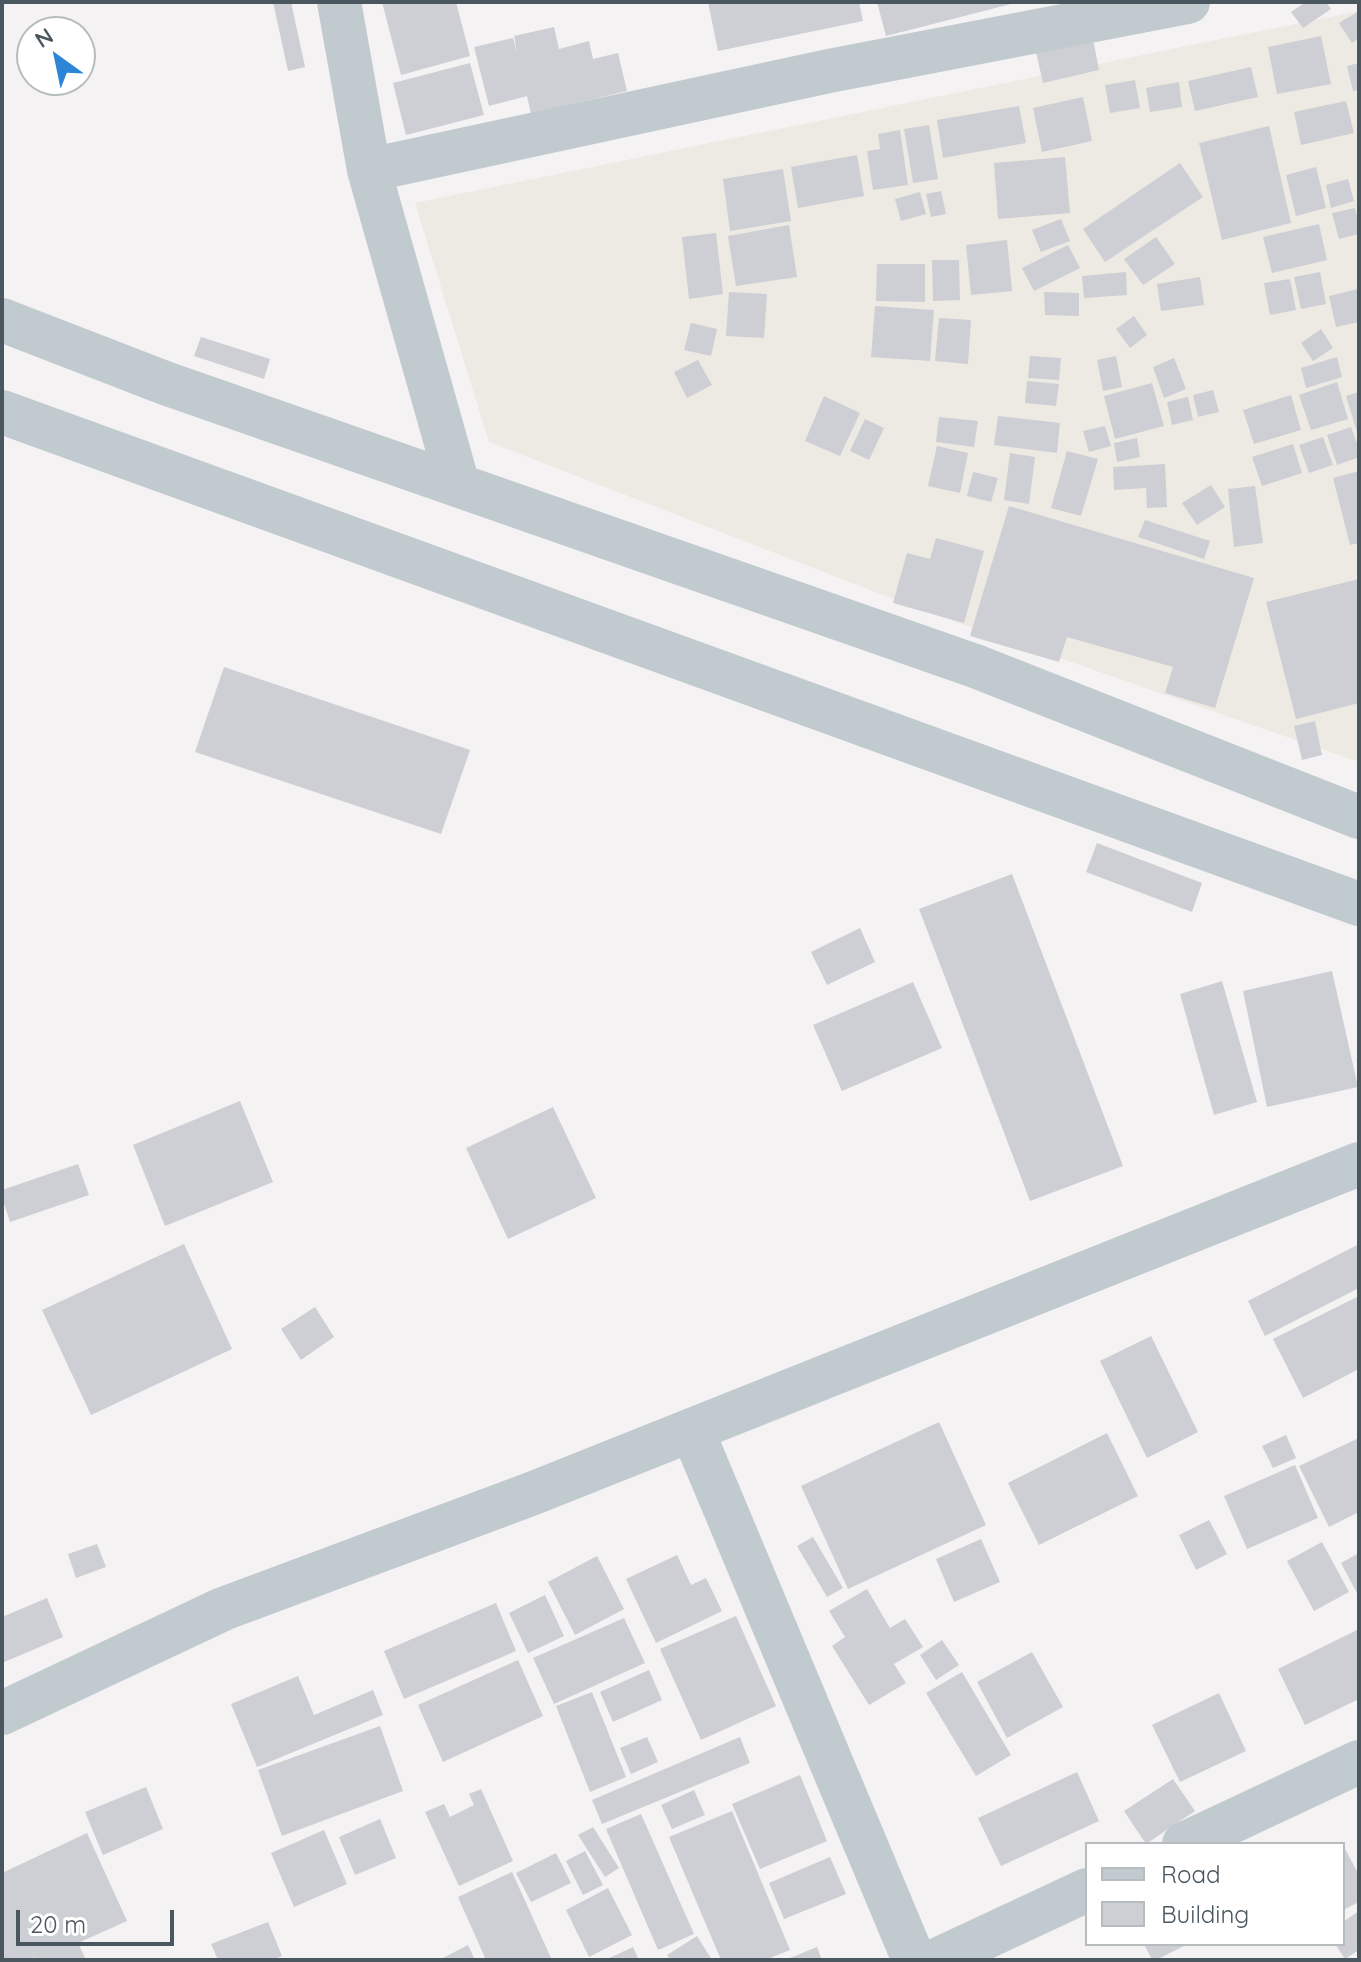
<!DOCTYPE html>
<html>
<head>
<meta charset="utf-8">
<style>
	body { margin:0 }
	#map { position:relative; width:1361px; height:1962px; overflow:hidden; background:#f4f2f3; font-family:Quicksand,sans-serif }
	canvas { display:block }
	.frame { position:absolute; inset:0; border:4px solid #4b575e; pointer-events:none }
	.legend { position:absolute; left:1085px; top:1842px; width:260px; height:104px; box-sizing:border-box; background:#fff; border:2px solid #b7bcbf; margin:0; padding:10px 14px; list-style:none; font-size:24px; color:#4b575e }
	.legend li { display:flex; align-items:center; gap:16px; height:40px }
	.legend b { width:40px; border:2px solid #b7bcbf }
	.north { position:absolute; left:16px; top:16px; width:80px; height:80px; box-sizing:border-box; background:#fff; border:2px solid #b7bcbf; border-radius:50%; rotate:327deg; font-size:22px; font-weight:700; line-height:32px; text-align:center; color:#4b575e }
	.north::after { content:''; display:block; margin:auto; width:28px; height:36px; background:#2c85d5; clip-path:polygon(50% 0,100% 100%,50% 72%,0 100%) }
	.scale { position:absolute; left:16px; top:1910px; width:158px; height:36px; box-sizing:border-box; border:4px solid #4b575e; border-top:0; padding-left:10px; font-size:24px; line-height:28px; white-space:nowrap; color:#4b575e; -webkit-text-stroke:6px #fff; paint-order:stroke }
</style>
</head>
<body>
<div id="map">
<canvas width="1361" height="1962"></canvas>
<div class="frame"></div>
<ul class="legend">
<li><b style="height:10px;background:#c1cacf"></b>Road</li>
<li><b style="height:22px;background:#cdcfd4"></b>Building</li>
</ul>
<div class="north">N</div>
<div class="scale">20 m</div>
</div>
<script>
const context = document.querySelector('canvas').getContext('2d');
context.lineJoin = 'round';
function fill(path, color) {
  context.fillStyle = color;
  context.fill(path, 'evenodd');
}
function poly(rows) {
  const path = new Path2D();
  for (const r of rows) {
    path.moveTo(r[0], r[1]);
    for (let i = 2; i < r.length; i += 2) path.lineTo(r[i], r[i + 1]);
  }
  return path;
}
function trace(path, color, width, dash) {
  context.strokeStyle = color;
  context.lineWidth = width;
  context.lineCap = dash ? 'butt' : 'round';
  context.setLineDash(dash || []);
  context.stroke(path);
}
const commercial = poly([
	[1359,11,1359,762,927,612,489,442,415,203]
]);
const building = poly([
	[273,2,291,2,305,67,288,71],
	[382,2,456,2,470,56,401,75],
	[708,2,859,2,863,21,718,51],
	[877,2,1015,2,1015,3,886,36],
	[1306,2,1326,2,1331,9,1303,28,1291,12],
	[1359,11,1359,38,1352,43,1339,23],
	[554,27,559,49,589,41,593,59,618,53,627,91,531,114,527,96,489,106,474,47,513,38,517,53,514,36],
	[1321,36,1331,84,1277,94,1268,47],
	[1093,39,1099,70,1043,83,1036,52],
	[470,63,484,115,406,135,393,83],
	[1359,63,1359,90,1353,91,1347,66],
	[1251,67,1258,97,1195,111,1188,81],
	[1135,80,1140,108,1110,113,1105,85],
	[1179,82,1182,107,1150,112,1146,88],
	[1083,97,1092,141,1042,152,1033,108],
	[1346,101,1354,133,1301,145,1294,112],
	[1019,106,1026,143,943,158,937,120],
	[929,125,938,179,913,183,904,129],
	[1269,126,1291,223,1222,240,1199,143],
	[900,130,908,185,873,190,867,151,880,149,878,134],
	[857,155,864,196,798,208,791,167],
	[1065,157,1070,213,998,219,994,163],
	[1180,163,1203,197,1105,262,1083,229],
	[1316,167,1326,208,1296,216,1286,175],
	[783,169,791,221,730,231,723,179],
	[1348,179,1354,201,1331,208,1326,185],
	[941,191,946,214,931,217,926,194],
	[920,192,926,214,901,221,895,199],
	[1355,208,1359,224,1359,234,1339,239,1332,213],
	[1061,219,1070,241,1041,252,1032,230],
	[1319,224,1327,260,1272,273,1263,237],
	[789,225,797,277,736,286,728,236],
	[716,233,723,294,689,299,682,237],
	[1156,237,1175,264,1143,285,1124,259],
	[1007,240,1012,291,971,295,966,245],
	[1068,245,1080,268,1034,291,1022,268],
	[932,260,959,260,960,300,933,301],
	[877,264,925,264,925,302,876,301],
	[1126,272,1127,295,1084,298,1082,276],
	[1320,272,1326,304,1301,309,1294,277],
	[1200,277,1204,305,1161,311,1157,284],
	[1290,279,1296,310,1270,315,1264,283],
	[1358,289,1359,322,1336,327,1329,296],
	[729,292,767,294,764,338,726,336],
	[1044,292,1079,293,1079,316,1045,315],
	[875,306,934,310,930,361,871,357],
	[1134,316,1147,335,1130,348,1116,329],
	[939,318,971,320,968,364,935,361],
	[691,323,717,329,711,356,684,350],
	[1321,329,1333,348,1313,361,1301,343],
	[201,337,270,359,264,379,194,356],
	[1030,356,1061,358,1059,380,1028,378],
	[1116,356,1122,387,1103,391,1097,360],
	[1337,357,1342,377,1306,388,1301,368],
	[1174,358,1186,389,1164,398,1153,367],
	[698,360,712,385,687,398,674,372],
	[1027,381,1059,384,1056,406,1025,403],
	[1337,382,1348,419,1311,430,1299,395],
	[1152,383,1164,426,1115,439,1104,396],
	[1213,390,1219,412,1198,417,1193,395],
	[1359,392,1359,435,1358,435,1346,396],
	[1291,395,1301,430,1254,444,1243,410],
	[824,396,860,413,840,456,805,441],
	[1188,397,1193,420,1172,425,1167,402],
	[998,416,1060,423,1057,453,994,445],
	[939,417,978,421,974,447,936,442],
	[865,419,884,428,869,460,850,451],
	[1105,426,1111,446,1089,452,1083,431],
	[1351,427,1359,449,1359,457,1337,465,1327,435],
	[1323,437,1333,465,1309,473,1299,445],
	[1137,438,1140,457,1117,462,1114,443],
	[1293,444,1302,473,1262,486,1252,457],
	[937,446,968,453,960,493,928,486],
	[1067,451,1098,459,1081,516,1051,508],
	[1010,453,1035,457,1029,504,1004,500],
	[1165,464,1167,507,1147,508,1146,488,1114,490,1113,467],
	[1359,471,1359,543,1350,545,1333,478],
	[973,472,998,478,991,502,967,496],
	[1211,485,1225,507,1197,525,1182,503],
	[1255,486,1263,543,1234,547,1228,489],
	[1009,506,1254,578,1215,708,1165,693,1173,667,1067,637,1059,662,970,636],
	[1145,520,1210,541,1204,559,1138,537],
	[936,538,984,551,964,623,893,603,907,553,930,559],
	[1359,579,1359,703,1296,719,1266,602],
	[224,667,470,750,441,834,195,752],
	[1315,721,1322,755,1302,760,1294,726],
	[1097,843,1202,883,1192,912,1086,872],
	[1012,874,1123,1166,1030,1201,919,909],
	[860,928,875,962,827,985,811,952],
	[1332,971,1358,1087,1267,1107,1243,991],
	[1222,981,1257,1102,1214,1115,1180,994],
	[913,982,942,1048,842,1091,813,1025],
	[240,1101,273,1182,165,1226,133,1145],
	[553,1107,596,1198,508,1239,466,1148],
	[78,1164,89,1195,10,1222,2,1197,2,1190],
	[184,1244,232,1349,91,1415,42,1310],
	[1359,1244,1359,1288,1265,1336,1248,1301],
	[1359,1296,1359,1369,1303,1398,1273,1339],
	[315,1307,334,1337,301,1360,281,1329],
	[1151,1336,1198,1432,1147,1458,1100,1361],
	[939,1422,986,1525,848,1589,801,1486],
	[1107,1433,1138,1496,1039,1545,1008,1483],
	[1286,1435,1296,1458,1273,1468,1262,1446],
	[1359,1438,1359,1512,1329,1527,1299,1466],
	[1295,1465,1318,1518,1247,1549,1224,1496],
	[1209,1520,1227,1554,1196,1570,1179,1535],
	[813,1537,843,1588,827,1597,797,1546],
	[981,1539,1000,1582,954,1602,936,1559],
	[1322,1542,1349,1592,1314,1611,1287,1561],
	[97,1544,106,1567,76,1578,68,1554],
	[1359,1553,1359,1597,1341,1563],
	[677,1555,691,1585,706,1578,722,1611,656,1643,626,1579],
	[597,1556,624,1609,575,1635,548,1582],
	[867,1589,890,1628,905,1619,923,1647,894,1664,906,1683,869,1705,832,1646,845,1637,829,1611],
	[545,1595,564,1636,528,1653,509,1613],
	[47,1598,63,1637,2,1663,2,1617],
	[496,1603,516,1651,404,1699,384,1651],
	[736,1616,776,1706,701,1740,660,1649],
	[624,1618,645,1663,554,1704,533,1658],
	[1359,1629,1359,1699,1305,1725,1278,1669],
	[942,1640,959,1665,936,1680,920,1655],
	[1032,1652,1063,1707,1007,1738,977,1682],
	[518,1660,543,1716,443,1762,418,1705],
	[649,1670,662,1700,613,1722,600,1692],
	[962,1672,1011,1755,976,1776,926,1693],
	[298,1676,314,1715,373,1690,383,1715,257,1767,231,1704],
	[592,1692,626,1777,590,1792,556,1706],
	[1219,1693,1246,1751,1180,1782,1152,1725],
	[380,1726,403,1791,282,1836,258,1770],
	[647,1737,658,1762,631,1774,620,1748],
	[740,1737,750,1763,602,1824,592,1800],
	[1077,1772,1099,1821,1001,1866,978,1818],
	[800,1775,827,1841,760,1869,732,1804],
	[1173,1779,1195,1811,1146,1844,1124,1811],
	[146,1787,163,1829,103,1855,85,1812],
	[481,1789,513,1861,459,1886,425,1812,444,1804,450,1817,474,1805,469,1794],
	[694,1790,705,1815,672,1829,661,1805],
	[732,1811,790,1950,765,1960,721,1960,669,1837],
	[641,1814,694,1934,658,1950,606,1829],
	[380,1819,396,1858,355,1875,339,1837],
	[593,1827,619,1868,605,1877,578,1835],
	[324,1830,347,1884,294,1907,271,1853],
	[87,1833,127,1921,78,1943,86,1960,36,1960,35,1957,29,1960,2,1960,2,1873],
	[1343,1845,1359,1875,1359,1902,1343,1910],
	[585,1851,603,1885,583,1895,566,1861],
	[556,1853,571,1883,531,1902,516,1873],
	[830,1857,846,1894,784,1919,769,1883],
	[512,1872,552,1960,486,1960,458,1897],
	[608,1888,632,1935,589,1957,566,1910],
	[1359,1911,1359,1950,1345,1959,1335,1944,1343,1944,1343,1922],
	[268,1922,282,1956,272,1960,218,1960,211,1944],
	[697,1936,712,1960,670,1960,667,1955],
	[1144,1944,1188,1944,1156,1960,1152,1960],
	[468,1945,475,1960,439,1960],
	[633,1947,639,1960,605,1960],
	[817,1947,822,1960,785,1960]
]);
const minor = poly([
	[339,2,369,170,458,485],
	[369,170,829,71,1188,2],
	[2,320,165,383,975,666,1359,817],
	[2,412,1359,904],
	[692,1430,914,1960],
	[2,1713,223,1609,531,1494,1359,1164],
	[1184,1844,1359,1762],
	[937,1960,1087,1890]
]);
fill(commercial, '#edeae3');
fill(building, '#cdcfd4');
trace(minor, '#c1cacf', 44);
</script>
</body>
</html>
